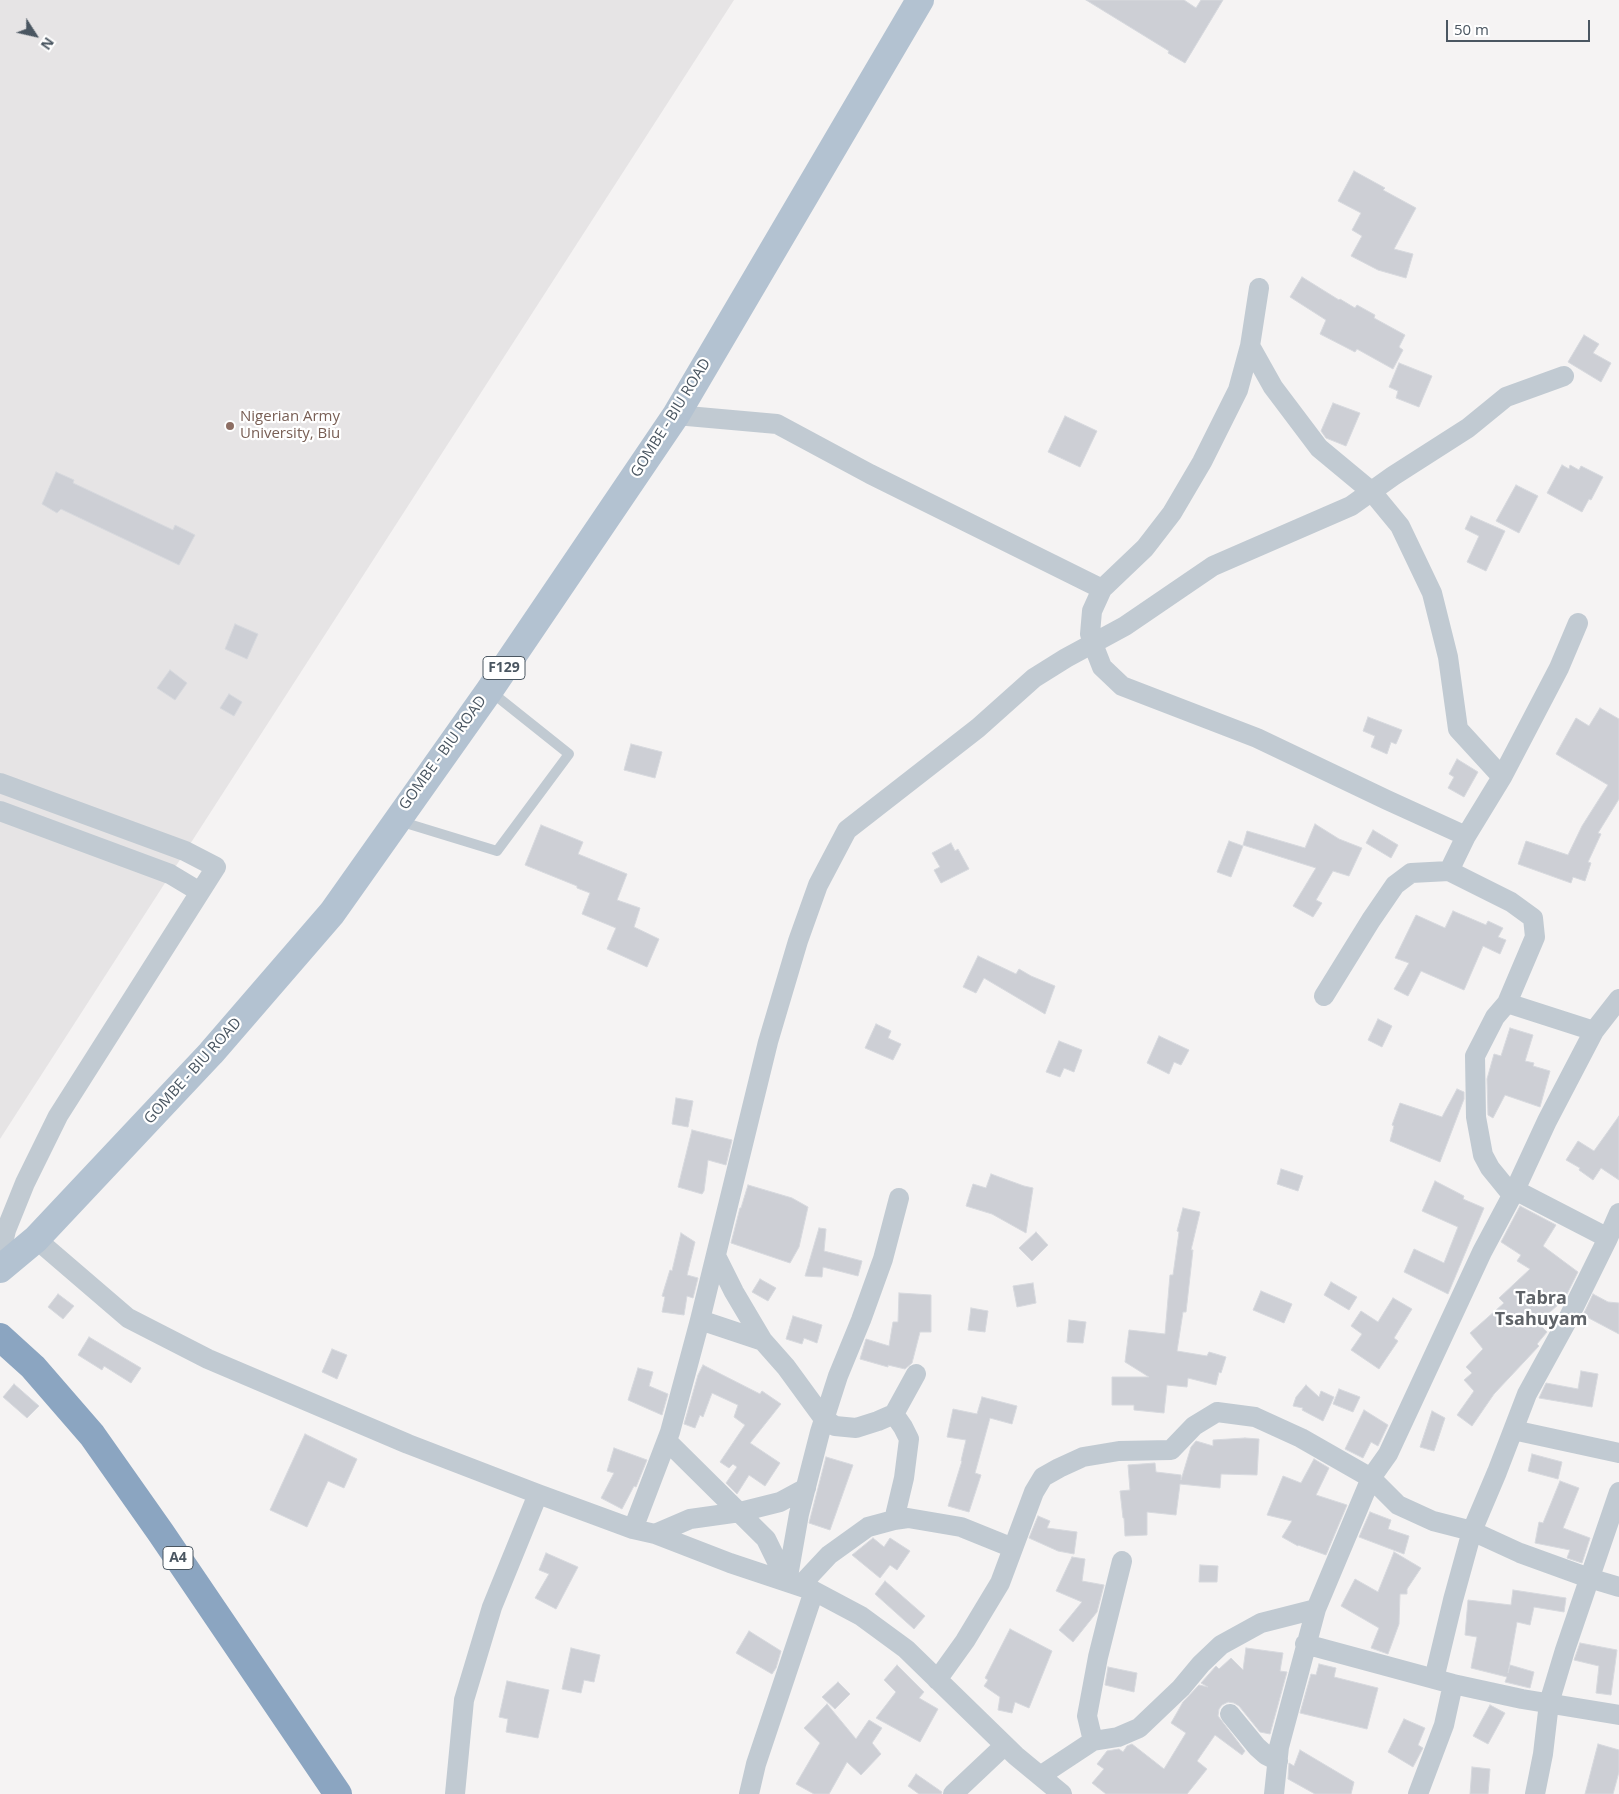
<!DOCTYPE html>
<html>
<head>
<meta charset="utf-8">
<style>
	body { margin:0 }
	#map { position:relative; width:1619px; height:1794px; overflow:hidden; background:#f5f3f3; font-family:"Open Sans",sans-serif }
	canvas { display:block }
	.north { position:absolute; left:10px; top:10px; width:50px; height:50px; -webkit-text-stroke:4px #fff; paint-order:stroke; rotate:125deg; font-size:14px; font-weight:700; line-height:20px; text-align:center; color:#4a5661 }
	.north::after { content:''; display:block; margin:auto; width:18px; height:22px; background:#4a5661; clip-path:polygon(50% 0,100% 100%,50% 72%,0 100%) }
	.scale { position:absolute; left:1446px; top:20px; width:144px; height:22px; box-sizing:border-box; border:2px solid #4a5661; border-top:0; padding-left:6px; font-size:15px; line-height:18px; white-space:nowrap; color:#4a5661; -webkit-text-stroke:4px #fff; paint-order:stroke }
</style>
</head>
<body>
<div id="map">
<canvas width="1619" height="1794"></canvas>
<div class="north">N</div>
<div class="scale">50 m</div>
</div>
<script>
const context = document.querySelector('canvas').getContext('2d');
context.lineJoin = 'round';
function fill(path, color) {
  context.fillStyle = color;
  context.fill(path, 'evenodd');
}
function poly(rows) {
  const path = new Path2D();
  for (const r of rows) {
    path.moveTo(r[0], r[1]);
    for (let i = 2; i < r.length; i += 2) path.lineTo(r[i], r[i + 1]);
  }
  return path;
}
function trace(path, color, width, dash) {
  context.strokeStyle = color;
  context.lineWidth = width;
  context.lineCap = dash ? 'butt' : 'round';
  context.setLineDash(dash || []);
  context.stroke(path);
}
function label(font, color, halo, rows, align = 'center') {
  context.font = font + ' "Open Sans",sans-serif';
  context.lineWidth = 4.5;
  context.setLineDash([]);
  context.textBaseline = 'middle';
  context.strokeStyle = halo;
  context.fillStyle = color;
  for (const [text, x, y, turn = 0] of rows) {
    context.save();
    context.translate(x, y);
    context.rotate((+turn || 0) * Math.PI / 180);
    context.textAlign = isNaN(turn) ? turn : align;
    if (halo) context.strokeText(text, 0, 0);
    context.fillText(text, 0, 0);
    context.restore();
  }
}
const education = poly([
	[0,0,734,0,0,1139]
]);
const building = poly([
	[1086,0,1184,0,1196,8,1201,0,1223,0,1185,63,1168,53,1169,51,1086,0],
	[1354,171,1385,188,1383,190,1416,208,1394,249,1413,254,1406,278,1378,270,1351,256,1362,236,1352,230,1361,213,1338,201,1354,171],
	[1302,277,1339,300,1340,299,1355,308,1357,305,1375,315,1374,318,1405,335,1399,347,1403,350,1393,369,1357,349,1355,352,1320,334,1326,320,1290,297,1302,277],
	[1584,335,1599,344,1593,353,1611,363,1601,382,1568,362,1584,335],
	[1399,363,1432,376,1419,407,1396,398,1398,391,1389,387,1399,363],
	[1333,403,1360,413,1346,446,1326,438,1321,431,1333,403],
	[1065,416,1097,431,1080,467,1048,452,1065,416],
	[1562,465,1569,469,1570,465,1579,470,1581,466,1603,477,1591,500,1589,499,1582,512,1547,493,1562,465],
	[56,472,74,480,73,483,173,530,175,525,195,535,179,565,61,509,57,513,42,504,56,472],
	[1516,485,1538,496,1519,533,1496,521,1516,485],
	[1471,516,1505,531,1486,571,1467,562,1479,536,1465,529,1471,516],
	[235,624,258,634,247,659,225,649,235,624],
	[170,670,187,683,175,700,157,688,170,670],
	[229,694,242,702,234,716,220,708,229,694],
	[1600,708,1619,719,1619,799,1598,833,1601,834,1588,862,1591,863,1585,881,1573,877,1571,883,1518,864,1526,841,1568,855,1582,826,1608,785,1556,754,1576,718,1589,726,1600,708],
	[1368,717,1402,730,1396,744,1391,742,1387,754,1371,747,1375,736,1363,731,1368,717],
	[631,744,662,752,655,778,624,770,631,744],
	[1457,759,1478,772,1464,797,1448,788,1454,777,1449,774,1457,759],
	[1315,824,1339,839,1362,848,1349,876,1333,871,1316,900,1322,903,1313,917,1293,906,1316,868,1243,845,1247,831,1305,848,1315,824],
	[541,825,583,842,578,854,627,874,617,900,640,908,634,927,659,939,647,967,607,949,616,928,582,914,590,893,577,888,577,886,525,865,541,825],
	[1373,830,1398,845,1391,858,1366,843,1373,830],
	[1229,841,1243,846,1231,877,1217,872,1229,841],
	[951,843,955,851,958,849,969,869,941,883,934,870,940,867,932,853,951,843],
	[1453,911,1486,925,1488,921,1503,928,1498,937,1506,940,1500,954,1483,946,1464,990,1421,971,1408,996,1394,989,1409,963,1395,958,1416,915,1445,928,1453,911],
	[978,956,1016,974,1019,969,1031,976,1055,986,1045,1014,984,978,976,993,963,987,978,956],
	[1378,1019,1392,1026,1382,1047,1368,1040,1378,1019],
	[876,1024,891,1031,888,1038,901,1044,893,1060,865,1048,876,1024],
	[1510,1028,1533,1035,1525,1061,1534,1063,1533,1066,1550,1071,1540,1107,1505,1095,1493,1118,1488,1115,1487,1079,1494,1054,1501,1056,1510,1028],
	[1159,1036,1189,1050,1181,1065,1174,1062,1169,1074,1147,1063,1159,1036],
	[1059,1041,1082,1050,1074,1072,1064,1068,1060,1077,1046,1072,1059,1041],
	[1457,1089,1464,1092,1464,1099,1440,1162,1390,1141,1394,1126,1392,1125,1400,1103,1442,1117,1457,1089],
	[676,1098,693,1101,688,1127,672,1124,676,1098],
	[1619,1116,1619,1180,1601,1168,1593,1180,1579,1170,1580,1168,1566,1160,1578,1141,1594,1151,1619,1116],
	[692,1130,732,1140,726,1165,708,1160,704,1191,702,1194,678,1187,692,1130],
	[1281,1169,1303,1176,1298,1191,1277,1184,1281,1169],
	[991,1174,1024,1186,1033,1188,1026,1233,992,1214,966,1206,973,1184,986,1188,991,1174],
	[1435,1181,1464,1196,1463,1199,1484,1208,1448,1294,1404,1272,1414,1249,1444,1263,1458,1227,1422,1211,1435,1181],
	[748,1185,792,1198,808,1207,799,1247,790,1263,731,1243,740,1208,741,1208,748,1185],
	[1520,1206,1556,1225,1543,1246,1578,1272,1562,1304,1560,1303,1538,1323,1547,1332,1537,1344,1539,1346,1494,1394,1472,1426,1457,1415,1474,1391,1464,1380,1472,1373,1466,1367,1483,1349,1470,1333,1504,1303,1499,1298,1530,1269,1517,1261,1521,1255,1501,1242,1520,1206],
	[1183,1208,1200,1212,1191,1250,1193,1250,1186,1312,1183,1312,1177,1351,1207,1356,1209,1352,1226,1357,1221,1373,1219,1372,1216,1385,1188,1378,1187,1387,1167,1385,1164,1413,1134,1410,1134,1405,1112,1405,1112,1377,1149,1377,1125,1362,1129,1330,1165,1334,1170,1275,1173,1275,1179,1232,1177,1231,1183,1208],
	[819,1228,826,1229,824,1251,862,1261,858,1276,823,1267,822,1277,805,1276,819,1228],
	[1036,1232,1048,1245,1032,1261,1019,1248,1036,1232],
	[681,1233,695,1242,687,1275,698,1278,693,1298,687,1296,684,1315,662,1312,665,1297,662,1296,670,1270,672,1271,681,1233],
	[760,1279,776,1288,768,1301,752,1292,760,1279],
	[1331,1282,1357,1297,1349,1310,1324,1295,1331,1282],
	[1033,1283,1036,1303,1017,1307,1013,1286,1033,1283],
	[1261,1291,1292,1304,1284,1323,1253,1310,1261,1291],
	[899,1293,931,1295,931,1332,920,1332,912,1363,905,1369,888,1365,888,1367,860,1359,866,1339,889,1346,893,1322,898,1322,899,1293],
	[58,1294,74,1306,63,1319,48,1307,58,1294],
	[1593,1294,1608,1302,1619,1303,1619,1334,1583,1315,1593,1294],
	[1393,1298,1412,1309,1394,1338,1398,1341,1379,1369,1351,1350,1362,1334,1351,1326,1361,1311,1378,1322,1393,1298],
	[971,1308,988,1311,985,1332,968,1330,971,1308],
	[793,1316,822,1325,817,1343,804,1338,802,1344,786,1339,793,1316],
	[1069,1320,1086,1322,1083,1343,1067,1342,1069,1320],
	[89,1337,141,1368,131,1383,104,1366,102,1370,78,1355,89,1337],
	[332,1349,347,1355,337,1379,322,1372,332,1349],
	[703,1365,760,1394,762,1391,781,1404,750,1443,780,1463,765,1486,749,1475,737,1494,726,1483,737,1467,733,1464,729,1468,720,1462,745,1425,734,1417,738,1405,712,1393,703,1417,700,1415,695,1428,684,1424,698,1375,703,1365],
	[638,1368,653,1372,649,1386,668,1394,662,1415,628,1400,638,1368],
	[1581,1371,1598,1374,1592,1407,1539,1398,1546,1383,1578,1389,1581,1371],
	[14,1384,39,1406,27,1418,3,1397,14,1384],
	[1306,1385,1319,1397,1321,1391,1334,1397,1323,1421,1302,1410,1303,1408,1293,1406,1296,1397,1306,1385],
	[1339,1389,1360,1397,1353,1412,1333,1404,1339,1389],
	[982,1397,1017,1406,1012,1424,990,1418,975,1473,981,1475,969,1512,948,1506,962,1461,961,1461,966,1440,947,1437,953,1409,977,1414,982,1397],
	[1364,1410,1388,1425,1378,1446,1371,1442,1363,1458,1345,1449,1364,1410],
	[1432,1411,1445,1418,1434,1451,1420,1447,1432,1411],
	[305,1434,357,1459,344,1488,328,1481,307,1527,270,1510,305,1434],
	[1245,1438,1259,1439,1257,1475,1221,1474,1220,1488,1180,1484,1176,1515,1147,1512,1147,1535,1125,1536,1124,1518,1123,1518,1120,1491,1130,1490,1128,1465,1155,1463,1156,1472,1181,1475,1181,1480,1191,1447,1196,1441,1213,1446,1213,1440,1245,1438],
	[614,1448,647,1460,636,1487,634,1486,622,1509,601,1498,614,1473,607,1471,614,1448],
	[1532,1454,1562,1462,1558,1479,1528,1471,1532,1454],
	[826,1457,853,1465,830,1530,809,1523,826,1457],
	[1314,1459,1329,1468,1316,1495,1347,1505,1326,1555,1298,1545,1298,1546,1282,1537,1292,1521,1267,1515,1283,1476,1301,1483,1314,1459],
	[1560,1481,1579,1488,1563,1528,1590,1538,1582,1563,1567,1558,1570,1550,1535,1543,1539,1522,1543,1523,1560,1481],
	[1370,1512,1391,1520,1388,1529,1409,1536,1404,1554,1359,1537,1370,1512],
	[1038,1516,1050,1521,1047,1528,1077,1532,1074,1554,1058,1551,1029,1538,1038,1516],
	[873,1538,884,1547,890,1538,910,1551,897,1570,890,1565,880,1578,852,1555,873,1538],
	[1394,1552,1421,1568,1407,1589,1407,1594,1400,1594,1399,1624,1388,1654,1371,1648,1379,1628,1341,1606,1355,1579,1378,1592,1394,1552],
	[546,1553,578,1567,556,1609,535,1598,549,1574,539,1570,546,1553],
	[1072,1557,1085,1559,1082,1581,1104,1585,1097,1612,1073,1642,1059,1630,1082,1602,1056,1591,1072,1557],
	[1200,1565,1218,1566,1217,1582,1199,1582,1200,1565],
	[885,1581,925,1616,914,1629,875,1594,885,1581],
	[1513,1590,1566,1598,1564,1612,1534,1607,1530,1625,1517,1622,1508,1673,1510,1665,1534,1672,1530,1688,1505,1682,1507,1677,1471,1668,1477,1637,1465,1635,1468,1600,1511,1605,1513,1590],
	[1010,1629,1052,1651,1029,1708,1015,1702,1012,1713,998,1710,1000,1697,984,1686,988,1680,985,1678,1010,1629],
	[749,1631,781,1651,776,1668,772,1674,736,1653,749,1631],
	[1580,1643,1617,1650,1611,1695,1596,1693,1599,1666,1574,1660,1580,1643],
	[571,1648,600,1655,594,1682,584,1680,581,1693,562,1689,571,1648],
	[1246,1648,1283,1653,1280,1671,1287,1672,1270,1734,1260,1732,1239,1706,1234,1703,1228,1702,1222,1705,1219,1709,1218,1716,1245,1751,1242,1755,1215,1735,1197,1761,1207,1769,1187,1794,1106,1794,1092,1783,1104,1769,1097,1764,1107,1751,1119,1749,1123,1752,1127,1746,1132,1744,1164,1769,1186,1733,1171,1723,1183,1702,1199,1685,1208,1687,1201,1683,1216,1666,1219,1669,1231,1658,1243,1670,1246,1648],
	[1319,1664,1336,1668,1334,1677,1378,1688,1367,1729,1300,1713,1311,1674,1316,1675,1319,1664],
	[897,1665,924,1692,919,1698,938,1709,920,1742,876,1718,896,1692,884,1680,897,1665],
	[1108,1667,1137,1673,1134,1692,1105,1685,1108,1667],
	[507,1681,549,1690,538,1738,506,1732,508,1719,499,1717,507,1681],
	[838,1682,850,1694,835,1709,822,1697,838,1682],
	[827,1704,856,1739,869,1720,882,1728,872,1743,881,1754,861,1775,847,1762,829,1794,814,1794,796,1784,820,1743,804,1728,827,1704],
	[1490,1705,1505,1713,1488,1744,1473,1736,1490,1705],
	[1404,1719,1425,1728,1418,1745,1423,1748,1413,1767,1388,1752,1404,1719],
	[1598,1744,1619,1750,1619,1772,1613,1794,1585,1794,1598,1744],
	[1300,1750,1354,1782,1351,1794,1315,1794,1288,1779,1289,1763,1294,1766,1300,1750],
	[1472,1767,1490,1769,1488,1794,1470,1794,1472,1767],
	[916,1774,942,1792,941,1794,919,1794,908,1786,916,1774]
]);
const lane = poly([
	[399,821,497,851,569,754,490,691]
]);
const street = poly([
	[1259,288,1250,346,1238,390,1202,462,1172,513,1145,548,1102,589,1092,611,1090,634,1093,644,1102,667,1122,686,1257,738,1387,800,1466,836],
	[1250,346,1273,387,1319,448,1372,492,1400,526,1432,593,1448,657,1458,729,1502,777],
	[676,415,777,424,870,474,1102,589],
	[0,783,185,851,216,867,58,1116,25,1183,6,1230,0,1256],
	[0,811,170,874,200,892],
	[1449,871,1466,836,1502,777,1559,668,1578,623],
	[1324,996,1371,920,1395,885,1411,873,1449,871,1511,902,1533,918,1535,937,1507,1003,1495,1017,1475,1056,1476,1117,1483,1155,1490,1168,1512,1195],
	[1507,1003,1594,1031],
	[1515,1190,1608,1238],
	[36,1239,128,1318,208,1359,408,1444,538,1494,633,1529,655,1534,730,1563,814,1591,861,1616,906,1649,1016,1756,1062,1794],
	[716,1256,734,1292,763,1341],
	[700,1320,763,1341,786,1367,824,1419,835,1426,856,1428,878,1421,894,1414],
	[1513,1430,1619,1453],
	[667,1441,766,1539,787,1582],
	[894,1520,904,1478,909,1439,903,1427,894,1414,916,1374],
	[633,1529,670,1432,700,1320,768,1042,798,941,818,885,847,830,978,728,1034,678,1066,658,1125,626,1213,566,1351,506,1393,476,1468,428,1506,397,1564,376],
	[655,1534,690,1519,740,1512,780,1502,806,1488],
	[787,1582,799,1514,820,1432,838,1376,861,1320,883,1259,899,1198],
	[800,1586,829,1555,868,1527,894,1520,908,1518,961,1527,1013,1548],
	[1305,1644,1453,1684,1522,1699,1619,1715],
	[1434,1679,1453,1600,1472,1531,1497,1472,1527,1394,1567,1321,1608,1238,1619,1213],
	[937,1680,965,1641,1000,1583,1034,1492,1043,1477,1059,1468,1083,1457,1119,1451,1171,1450,1194,1426,1217,1412,1255,1417,1301,1438,1371,1478,1398,1505,1433,1521,1472,1531,1520,1553,1589,1578,1619,1587],
	[1230,1714,1257,1747,1266,1755,1278,1761],
	[1093,1741,1087,1716,1098,1657,1122,1561],
	[1040,1776,1093,1741,1118,1737,1139,1728,1181,1688,1201,1664,1221,1645,1261,1623,1316,1609],
	[455,1794,464,1700,492,1607,538,1494],
	[749,1794,756,1764,814,1591],
	[953,1794,1005,1745],
	[1274,1794,1279,1747,1316,1609,1371,1478,1388,1454,1482,1252,1515,1190,1547,1121,1594,1031,1619,999],
	[1418,1794,1444,1725,1453,1684],
	[1535,1794,1543,1754,1549,1703,1565,1650,1619,1492]
]);
const primary = poly([
	[0,1269,36,1239,211,1053,332,913,489,691,676,415,920,0]
]);
const highway = poly([
	[0,1337,33,1367,92,1435,161,1533,338,1794]
]);
const markers = [
	[230,426,5,"#8d6e63"]
];
const shields = [
	[504,668,42],
	[178,1558,30]
];
const shieldNames = [
	["F129",504,668],
	["A4",178,1558]
];
const educationNames = [
	["Nigerian Army",240,417],
	["University, Biu",240,434]
];
const streetNames = [
	["GOMBE - BIU ROAD",671,418,-58],
	["GOMBE - BIU ROAD",443,753,-54],
	["GOMBE - BIU ROAD",193,1071,-48]
];
const quarterNames = [
	["Tabra",1541,1299],
	["Tsahuyam",1541,1320]
];
fill(education, '#e6e4e5');
fill(building, '#cdcfd5');
trace(building, '#d7d9de', 1);
trace(lane, '#c1cad2', 10);
trace(street, '#c1cad2', 20);
trace(primary, '#b3c2d1', 28);
trace(highway, '#8ba5c1', 28);
for (const [x, y, r, color] of markers) {
  const dot = new Path2D();
  dot.arc(x, y, r, 0, 2 * Math.PI);
  context.fillStyle = color;
  context.fill(dot);
  trace(dot, '#fff', 2);
}
for (const [x, y, w] of shields) {
  const box = new Path2D();
  box.roundRect(x - w / 2, y - 11.5, w, 23, 4);
  context.fillStyle = '#fff';
  context.fill(box);
  trace(box, '#4a5661', 1);
}
label('bold 14px', '#4a5661', null, shieldNames);
label('15px', '#785e54', '#fff', educationNames, 'left');
label('15px', '#4a5661', '#fff', streetNames);
label('bold 18px', '#5f6368', '#fff', quarterNames);
</script>
</body>
</html>
